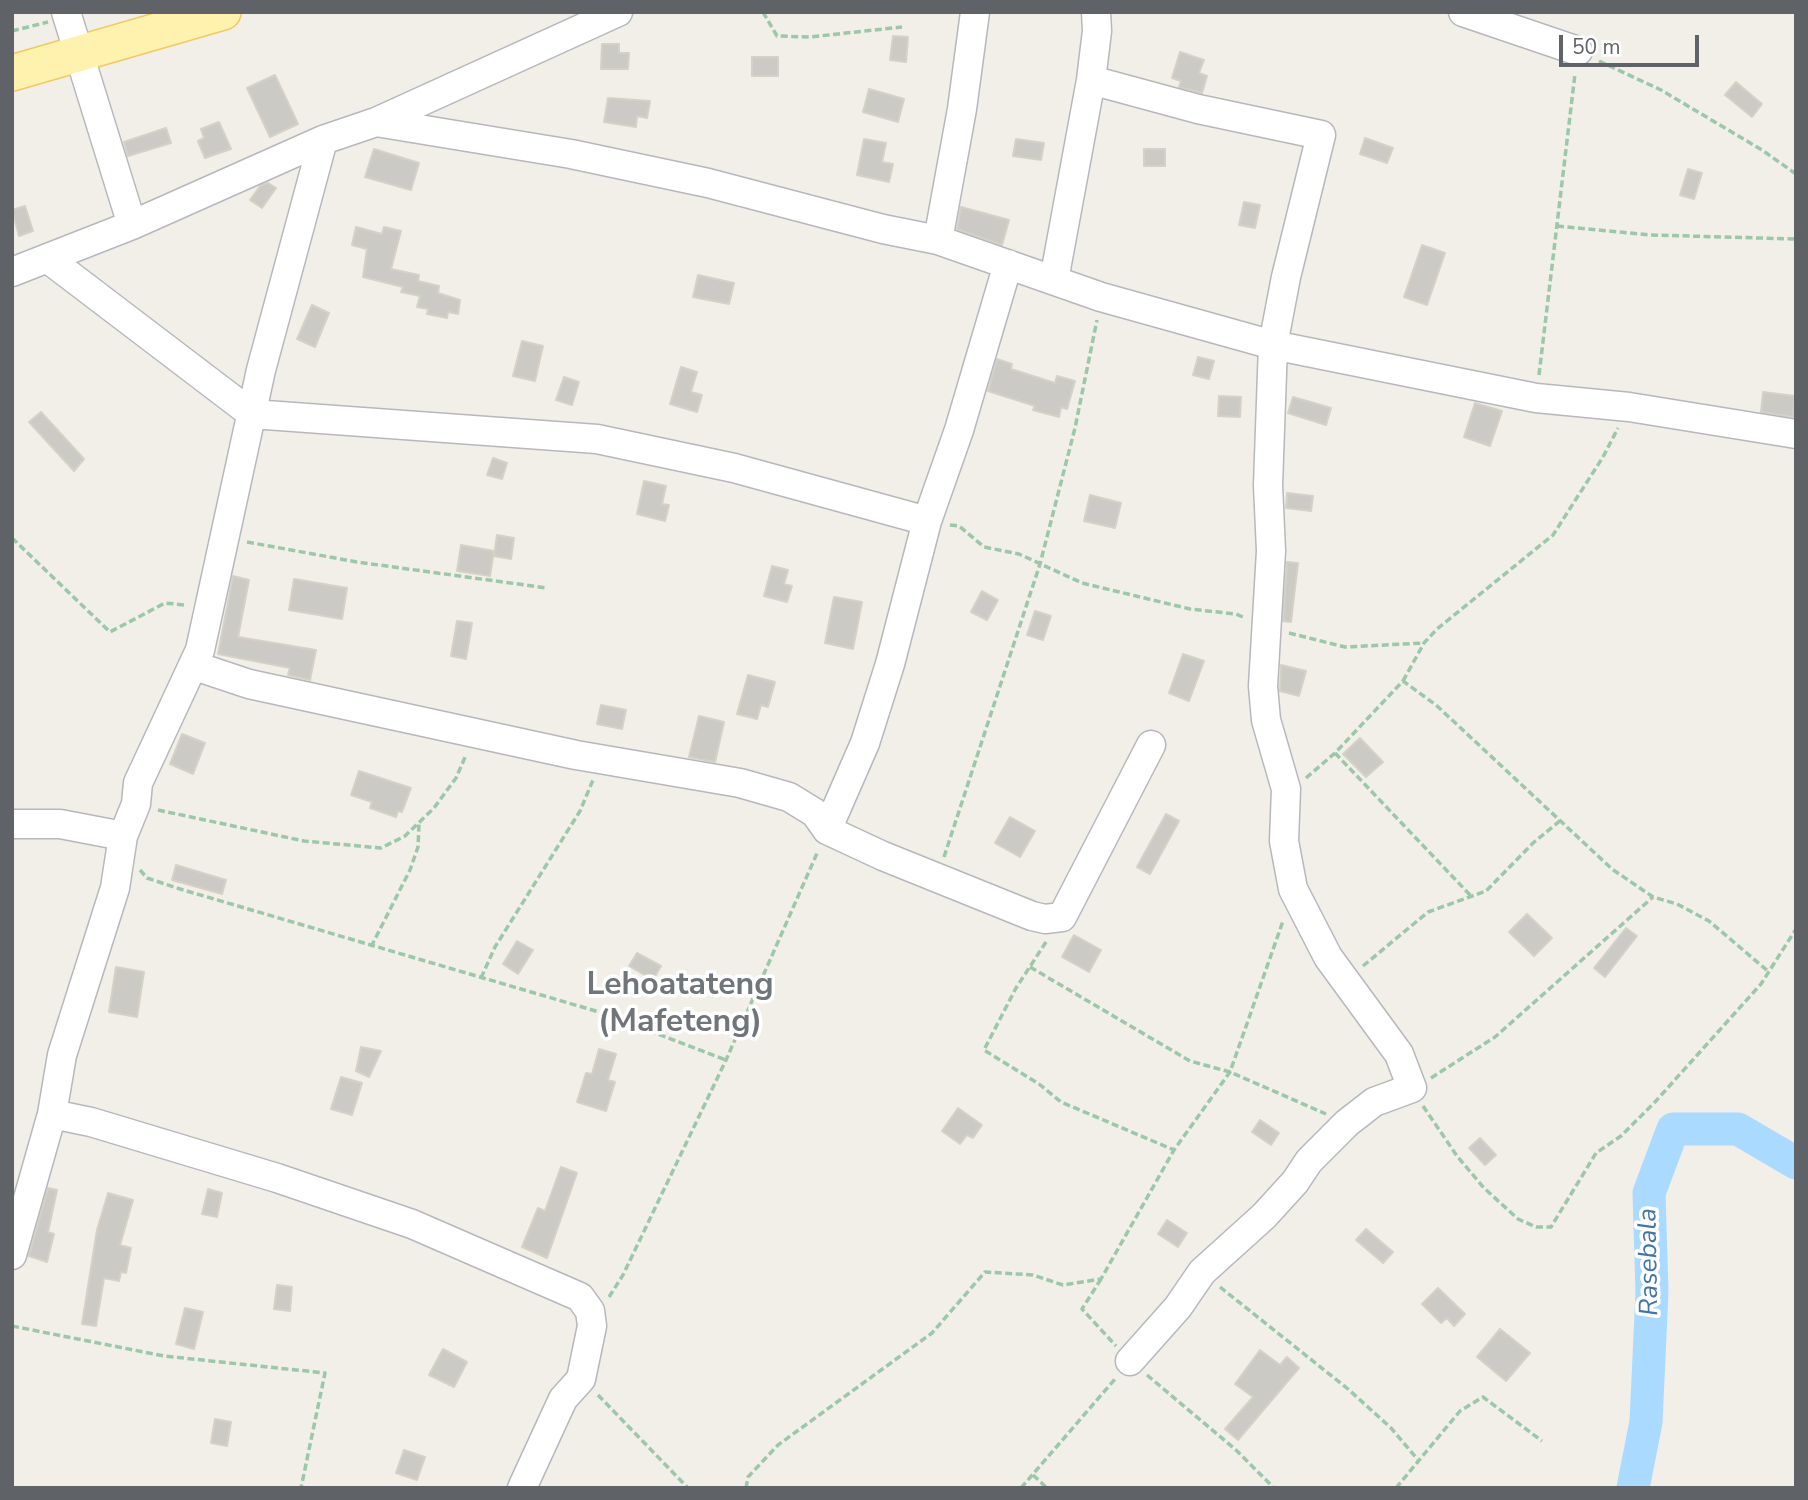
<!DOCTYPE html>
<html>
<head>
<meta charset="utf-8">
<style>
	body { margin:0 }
	#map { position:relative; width:1808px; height:1500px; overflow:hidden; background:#f1efe8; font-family:"Nunito Sans",sans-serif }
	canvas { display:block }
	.frame { position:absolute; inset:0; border:14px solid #5f6368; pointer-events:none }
	.scale { position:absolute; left:1559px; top:35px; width:140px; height:32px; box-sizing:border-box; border:4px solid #5f6368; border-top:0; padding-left:9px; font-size:21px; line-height:24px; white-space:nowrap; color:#5f6368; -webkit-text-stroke:5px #fff; paint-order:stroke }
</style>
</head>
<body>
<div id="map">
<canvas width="1808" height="1500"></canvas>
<div class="frame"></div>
<div class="scale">50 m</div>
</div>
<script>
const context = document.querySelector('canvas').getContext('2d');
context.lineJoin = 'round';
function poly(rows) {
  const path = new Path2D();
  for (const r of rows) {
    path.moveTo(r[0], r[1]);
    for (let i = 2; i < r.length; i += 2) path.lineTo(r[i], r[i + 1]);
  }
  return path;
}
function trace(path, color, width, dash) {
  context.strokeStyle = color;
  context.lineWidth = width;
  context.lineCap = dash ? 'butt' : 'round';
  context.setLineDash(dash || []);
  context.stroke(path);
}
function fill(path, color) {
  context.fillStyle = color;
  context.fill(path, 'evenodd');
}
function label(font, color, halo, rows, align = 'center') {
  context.font = font + ' "Nunito Sans",sans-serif';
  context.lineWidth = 7;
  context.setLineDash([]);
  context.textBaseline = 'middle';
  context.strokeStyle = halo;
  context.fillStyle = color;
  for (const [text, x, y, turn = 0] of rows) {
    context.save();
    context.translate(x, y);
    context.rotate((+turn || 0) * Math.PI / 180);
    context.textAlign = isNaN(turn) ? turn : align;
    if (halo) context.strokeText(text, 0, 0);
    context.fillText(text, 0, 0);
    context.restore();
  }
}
const river = poly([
	[1633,1488,1646,1422,1652,1292,1649,1193,1673,1129,1738,1129,1796,1163]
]);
const building = poly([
	[893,36,908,37,906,62,890,60,893,36],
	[602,44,619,44,619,53,629,53,628,69,601,69,602,44],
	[1180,52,1204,60,1199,73,1207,76,1202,93,1179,87,1181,81,1172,78,1180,52],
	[752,57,778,57,778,76,752,76,752,57],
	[275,75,298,124,270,137,247,88,275,75],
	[1736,82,1762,104,1752,117,1725,95,1736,82],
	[869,89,904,99,898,122,863,112,869,89],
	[608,98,650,101,647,118,637,116,636,127,604,122,608,98],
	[219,122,231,149,205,158,198,141,204,138,201,129,219,122],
	[166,128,171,143,128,156,124,142,166,128],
	[1365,138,1393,148,1387,163,1360,154,1365,138],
	[864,139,886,143,882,162,893,164,889,182,857,175,864,139],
	[1016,139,1044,143,1041,160,1013,156,1016,139],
	[374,149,419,163,411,190,365,177,374,149],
	[1144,149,1165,149,1165,166,1144,166,1144,149],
	[1688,169,1702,173,1694,199,1680,195,1688,169],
	[268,183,276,188,262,208,250,200,260,186,268,183],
	[1244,202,1260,205,1255,228,1239,225,1244,202],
	[25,206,33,231,19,236,12,210,25,206],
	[961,207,1009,220,1002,245,957,229,961,207],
	[356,227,382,234,384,227,401,231,391,269,419,275,418,281,439,286,438,293,460,300,458,314,448,312,447,318,427,314,428,309,417,307,420,296,401,292,403,287,363,277,367,249,352,245,356,227],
	[1422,245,1445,253,1427,305,1404,297,1422,245],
	[698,275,734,283,729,304,693,297,698,275],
	[312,305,329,313,315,347,297,339,312,305],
	[522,341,543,346,535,381,513,376,522,341],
	[1198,357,1214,361,1209,379,1193,375,1198,357],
	[997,359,1012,364,1011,369,1055,383,1057,376,1075,381,1067,409,1061,407,1059,417,1033,410,1035,406,988,391,997,359],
	[681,367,697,372,691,392,702,395,697,412,670,404,681,367],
	[564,377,579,382,572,405,556,400,564,377],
	[1763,392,1795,396,1793,417,1761,412,1763,392],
	[1219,396,1241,397,1240,417,1218,416,1219,396],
	[1293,397,1331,408,1326,425,1288,413,1293,397],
	[1475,403,1502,411,1490,446,1464,437,1475,403],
	[41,412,84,459,74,471,29,422,41,412],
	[493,458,507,463,502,479,487,475,493,458],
	[644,481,666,486,662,504,669,505,665,521,637,514,644,481],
	[1287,493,1313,496,1311,511,1286,508,1287,493],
	[1090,495,1121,503,1115,528,1084,521,1090,495],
	[497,535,514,538,511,559,494,556,497,535],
	[461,545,494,551,490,576,457,571,461,545],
	[1287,562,1298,563,1291,622,1283,621,1287,562],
	[772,566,788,570,784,584,792,586,787,602,764,596,772,566],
	[233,576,249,580,238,637,316,650,310,680,288,675,290,668,218,654,233,576],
	[294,579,347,588,342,619,289,610,294,579],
	[982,591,998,600,987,620,971,612,982,591],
	[834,597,862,602,853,649,825,643,834,597],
	[1035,611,1051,616,1043,640,1027,635,1035,611],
	[457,621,472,623,466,659,451,656,457,621],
	[1183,654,1204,661,1189,701,1169,693,1183,654],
	[1281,665,1306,671,1299,696,1280,691,1281,665],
	[748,675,775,682,768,707,761,705,757,719,737,714,748,675],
	[601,705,626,710,622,729,597,724,601,705],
	[699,716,724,722,715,762,689,757,699,716],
	[182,734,205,743,193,774,170,764,182,734],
	[1360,738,1383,762,1366,777,1343,754,1360,738],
	[359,771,411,788,402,812,398,811,396,817,370,808,372,802,351,795,359,771],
	[1166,814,1179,821,1150,874,1137,867,1166,814],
	[1010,817,1035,831,1020,857,995,843,1010,817],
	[176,865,226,880,222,894,172,880,176,865],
	[1527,914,1552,938,1534,956,1509,932,1527,914],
	[1626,928,1637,936,1605,977,1594,968,1626,928],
	[1074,935,1101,950,1089,972,1062,957,1074,935],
	[517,941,533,950,518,974,503,964,517,941],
	[637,953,661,966,653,980,629,966,637,953],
	[116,967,144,972,137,1017,109,1012,116,967],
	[361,1047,381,1051,369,1077,356,1071,361,1047],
	[599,1049,616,1054,608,1080,615,1082,606,1111,577,1102,586,1073,592,1074,599,1049],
	[341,1077,362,1083,352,1115,331,1109,341,1077],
	[958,1108,982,1125,973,1138,967,1135,960,1144,942,1131,958,1108],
	[1260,1120,1279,1133,1271,1145,1252,1132,1260,1120],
	[1480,1138,1496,1155,1485,1165,1469,1148,1480,1138],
	[561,1167,577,1173,547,1258,522,1247,538,1208,545,1211,561,1167],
	[48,1188,57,1190,48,1232,54,1234,47,1262,29,1256,48,1188],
	[208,1189,222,1193,217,1217,202,1214,208,1189],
	[108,1193,133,1200,120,1245,131,1248,126,1273,121,1272,119,1281,104,1278,96,1326,82,1324,97,1230,108,1193],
	[1167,1220,1187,1233,1178,1247,1158,1234,1167,1220],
	[1366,1229,1393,1252,1383,1263,1356,1240,1366,1229],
	[277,1285,292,1287,290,1311,274,1309,277,1285],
	[1438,1288,1465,1314,1454,1326,1447,1318,1441,1323,1422,1304,1438,1288],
	[185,1308,203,1312,194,1349,176,1344,185,1308],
	[1500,1329,1530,1353,1506,1381,1477,1357,1500,1329],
	[443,1349,467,1362,454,1387,429,1375,443,1349],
	[1260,1350,1280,1365,1287,1357,1299,1368,1238,1440,1225,1429,1253,1397,1235,1384,1260,1350],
	[215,1419,231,1422,227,1446,211,1443,215,1419],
	[404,1450,425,1457,417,1480,396,1473,404,1450]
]);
const path = poly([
	[763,12,777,36,810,37,902,27],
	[12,31,48,22],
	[1599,61,1661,90,1762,150,1796,174],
	[1557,226,1651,235,1796,239],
	[1539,375,1575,74],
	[950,525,959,526,984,547,1019,554,1082,583,1190,609,1236,614,1245,618],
	[12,538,110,632,165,603,185,605],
	[247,542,357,562,547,588],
	[1289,633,1345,647,1424,643],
	[1403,681,1424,643,1437,629,1553,535,1603,457,1618,428],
	[1335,753,1471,896],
	[1306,778,1335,753,1403,681,1436,705,1612,869,1653,897,1677,904,1709,921,1769,972],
	[158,810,304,841,381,848,405,836,434,808,456,778,466,755],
	[944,857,1040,564,1075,428,1097,320],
	[140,870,147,878,180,889,606,1014,726,1060],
	[1046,942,1016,988,984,1050,1039,1084,1061,1102,1174,1150],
	[371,947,410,870,418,847,419,824],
	[1363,966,1428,912,1486,891,1533,843,1561,820],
	[1030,967,1190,1061,1230,1072,1326,1114],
	[481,978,495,947,580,811,593,780],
	[1431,1078,1495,1037,1653,897],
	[1423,1106,1457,1156,1484,1188,1518,1219,1536,1227,1551,1227,1596,1153,1621,1136,1655,1102,1761,984,1796,929],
	[1101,1279,1082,1309,1116,1346],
	[1220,1287,1348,1389,1391,1428,1419,1461],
	[609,1297,623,1275,726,1060,818,851],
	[12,1326,164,1356,325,1373,301,1488],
	[1147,1375,1236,1450,1274,1488],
	[598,1395,688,1488],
	[1033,1475,1047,1488],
	[746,1488,748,1477,778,1445,932,1333,985,1272,1033,1275,1063,1285,1101,1279,1174,1150,1230,1072,1283,921],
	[1021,1488,1115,1379],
	[1396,1488,1460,1411,1483,1397,1542,1441]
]);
const minor = poly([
	[66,12,132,225],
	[1463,12,1578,51],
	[1091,80,1198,109,1321,135,1286,277,1273,345,1268,485,1271,551,1263,686,1266,720,1286,789,1284,841,1293,889,1328,957,1399,1054,1412,1088,1374,1102,1347,1123,1309,1161,1295,1182,1264,1216,1202,1272,1178,1307,1130,1361],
	[376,122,571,154,708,183,883,229,938,240,1101,297,1273,345,1536,398,1629,407,1796,434],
	[938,240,962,109,975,12],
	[47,258,252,414,597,439,734,468,927,521],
	[12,272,132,225,323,140],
	[1054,280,1091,80,1097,31,1096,12],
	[195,666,249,684,576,755,740,783,789,797,815,813,827,830,883,856,1032,916,1045,919,1062,917,1151,745],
	[12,824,60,824,123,836],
	[827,830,865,743,890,664,927,521,959,430,1008,264],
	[12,1255,52,1114],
	[522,1488,563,1399,581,1379,592,1326,590,1311,580,1297,412,1224,277,1178,91,1122,52,1114,62,1055,115,888,123,836,136,804,138,783,200,650,261,370,323,140,376,122,618,12]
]);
const major = poly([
	[12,73,223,12]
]);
const waterNames = [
	["Rasebala",1650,1262,-91]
];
const districtNames = [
	["Lehoatateng",680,986],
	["(Mafeteng)",680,1023]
];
trace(river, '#aadaff', 33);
fill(building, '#cccac5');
trace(building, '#d6d1c6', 2);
trace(minor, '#b5b8bc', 31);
trace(major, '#f2c960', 38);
trace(path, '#9cc7a9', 3.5, [7, 3.5]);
trace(minor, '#fff', 28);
trace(major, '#fff2af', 35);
label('italic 26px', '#4174aa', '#fff', waterNames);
label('bold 32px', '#70757a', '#fff', districtNames);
</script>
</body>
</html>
